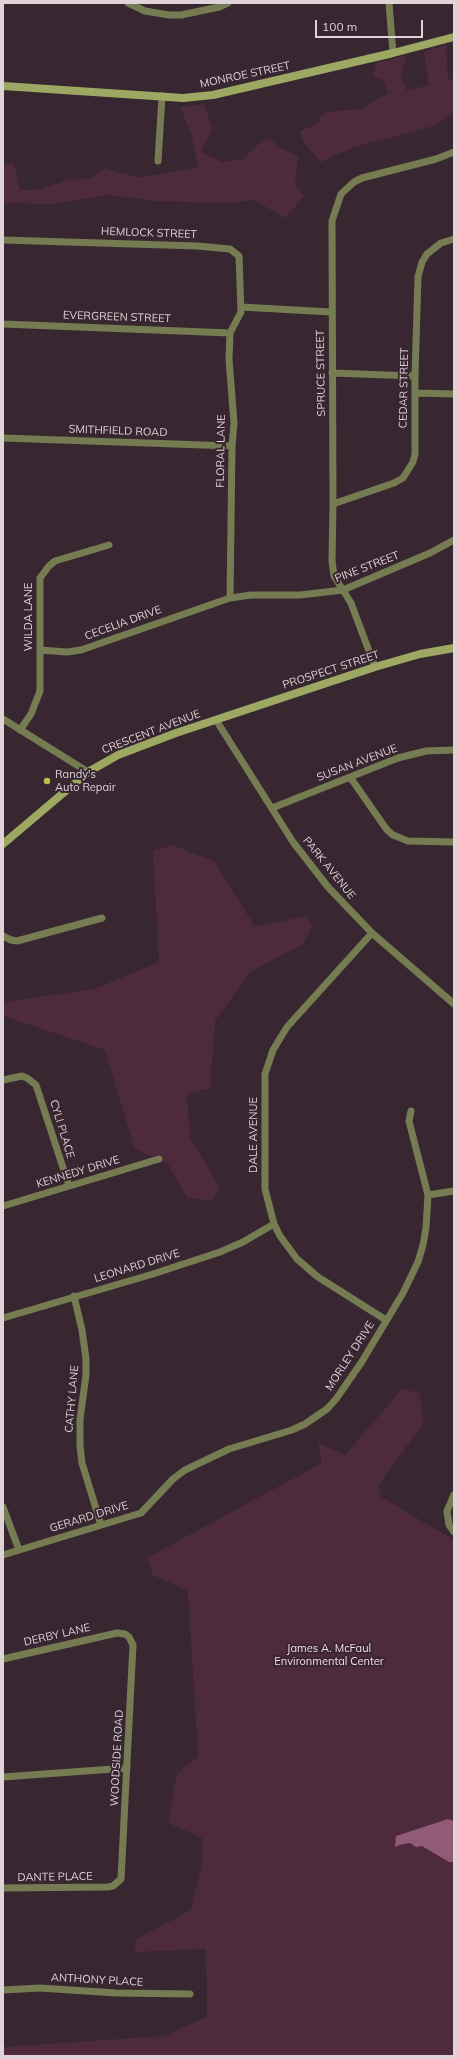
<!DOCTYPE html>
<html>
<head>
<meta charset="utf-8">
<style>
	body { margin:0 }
	#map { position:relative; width:457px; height:2059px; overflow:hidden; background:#382730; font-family:Mulish,sans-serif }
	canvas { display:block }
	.frame { position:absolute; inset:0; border:4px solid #dfd3d8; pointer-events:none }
	.scale { position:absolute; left:315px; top:20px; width:108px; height:18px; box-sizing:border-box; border:2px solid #dfd3d8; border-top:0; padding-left:5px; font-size:12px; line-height:14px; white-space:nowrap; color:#dfd3d8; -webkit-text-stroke:3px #382730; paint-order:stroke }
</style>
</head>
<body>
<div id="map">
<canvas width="457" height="2059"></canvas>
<div class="frame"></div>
<div class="scale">100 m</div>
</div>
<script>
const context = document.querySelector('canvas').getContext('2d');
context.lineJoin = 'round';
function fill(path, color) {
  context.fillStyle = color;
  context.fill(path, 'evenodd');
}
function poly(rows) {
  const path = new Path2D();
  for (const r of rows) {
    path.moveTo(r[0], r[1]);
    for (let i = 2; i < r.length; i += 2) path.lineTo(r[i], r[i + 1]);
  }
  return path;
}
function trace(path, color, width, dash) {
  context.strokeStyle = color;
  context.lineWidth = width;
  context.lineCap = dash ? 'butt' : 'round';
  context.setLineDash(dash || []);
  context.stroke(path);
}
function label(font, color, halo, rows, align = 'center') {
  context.font = font + ' Mulish,sans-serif';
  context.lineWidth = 4;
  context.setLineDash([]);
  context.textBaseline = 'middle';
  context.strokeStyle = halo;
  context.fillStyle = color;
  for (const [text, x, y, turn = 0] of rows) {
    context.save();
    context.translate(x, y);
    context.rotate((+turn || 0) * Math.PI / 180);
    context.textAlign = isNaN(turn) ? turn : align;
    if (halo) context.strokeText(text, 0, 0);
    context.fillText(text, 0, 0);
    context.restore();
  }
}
const green = poly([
	[446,45,448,80,454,78,454,113,434,126,354,147,321,162,303,142,300,131,317,124,321,116,328,112,361,109,388,93,384,80,373,77,376,63,406,55,401,76,407,91,429,85,424,52],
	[204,104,212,130,201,152,223,162,243,159,262,141,269,138,279,147,298,157,295,185,304,196,285,218,254,200,230,203,157,201,109,195,54,204,3,203,3,165,14,164,20,190,39,190,69,180,91,178,104,168,138,178,198,167,191,133,180,107],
	[172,845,214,861,255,927,306,916,313,925,303,944,251,971,215,1021,210,1088,187,1094,190,1137,219,1187,213,1201,187,1197,168,1164,135,1149,105,1050,3,1016,3,1002,94,989,159,962,153,851],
	[402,1389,419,1393,424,1422,378,1486,381,1497,454,1540,454,2056,3,2056,3,2047,164,2036,207,2017,206,1949,135,1952,136,1939,191,1910,202,1862,202,1838,168,1823,177,1773,198,1757,188,1591,153,1575,147,1558,322,1463,318,1443,345,1455]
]);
const water = poly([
	[448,1819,454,1821,454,1862,449,1862,422,1846,416,1847,410,1843,403,1844,395,1847,396,1836]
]);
const minor = poly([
	[128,3,145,11,169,15,181,15,219,7,228,3],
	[389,3,393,53],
	[158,161,162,96],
	[3,240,197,246,230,249,239,256,241,312,230,333,229,359,234,423,232,446,230,598],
	[241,307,331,312],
	[3,324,230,333],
	[332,373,415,376],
	[415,393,454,394],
	[3,438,232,446],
	[333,504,394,483,403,478,413,462,415,454,415,376,418,277,422,262,427,254,441,243,454,239],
	[40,650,67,652,81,650,230,598,251,595,300,595,343,590,430,553,454,540],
	[375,667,351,603,334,576,332,561,333,504,332,221,341,194,354,182,362,178,436,159,454,152],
	[3,719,88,772],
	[216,720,293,842,328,887,372,933,454,1004],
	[20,730,31,714,40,691,40,578,49,566,55,561,109,545],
	[350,777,387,830,393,835,408,841,454,842],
	[272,808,398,758,426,751,454,750],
	[372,933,287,1027,273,1050,265,1074,265,1189,274,1224,280,1236,297,1259,318,1277,386,1320],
	[3,936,11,940,17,941,102,918],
	[3,1080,22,1076,27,1078,36,1085,69,1186],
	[428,1195,454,1191],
	[3,1206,159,1159],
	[74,1296,82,1330,86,1359,86,1375,80,1419,80,1446,82,1463,101,1525],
	[3,1318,153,1274,220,1252,243,1242,274,1224],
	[454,1495,447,1511,449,1525,454,1532],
	[3,1507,19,1550],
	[3,1555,141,1513,173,1479,185,1470,229,1449,292,1430,305,1424,327,1409,336,1399,361,1363,403,1293,418,1262,423,1245,426,1228,428,1195,412,1133,409,1121,411,1111],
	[3,1659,117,1633,125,1634,129,1637,133,1645,121,1879,113,1886,108,1887,3,1888],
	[3,1777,127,1768],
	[3,1990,40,1988,116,1993,190,1994]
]);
const secondary = poly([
	[3,86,183,98,213,95,393,53,454,37],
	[3,844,88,772,118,755,176,733,375,667,420,654,454,648]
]);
const markers = [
	[47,781,4,"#b3c24b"]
];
const streetNames = [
	["MONROE STREET",245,75,-12],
	["HEMLOCK STREET",149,233,2],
	["EVERGREEN STREET",117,317,2],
	["SPRUCE STREET",321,373,-91],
	["CEDAR STREET",404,388,-89],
	["SMITHFIELD ROAD",118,431,2],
	["FLORAL LANE",221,451,-89],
	["PINE STREET",367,567,-21],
	["WILDA LANE",29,617,-90],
	["CECELIA DRIVE",123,623,-20],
	["PROSPECT STREET",331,670,-18],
	["CRESCENT AVENUE",151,732,-21],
	["SUSAN AVENUE",357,763,-21],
	["PARK AVENUE",329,868,51],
	["CYLI PLACE",62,1129,73],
	["DALE AVENUE",254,1135,-90],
	["KENNEDY DRIVE",78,1172,-17],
	["LEONARD DRIVE",137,1266,-17],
	["MORLEY DRIVE",350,1356,-57],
	["CATHY LANE",72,1399,-85],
	["GERARD DRIVE",89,1517,-17],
	["DERBY LANE",57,1635,-13],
	["WOODSIDE ROAD",117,1758,-87],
	["DANTE PLACE",55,1877,-1],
	["ANTHONY PLACE",97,1980,3]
];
const poiNames = [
	["Randy's",55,775],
	["Auto Repair",55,788]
];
const parkNames = [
	["James A. McFaul",329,1649],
	["Environmental Center",329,1662]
];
fill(green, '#4d2b3d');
fill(water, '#915b77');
trace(minor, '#757c51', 7);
trace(secondary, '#9da862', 8);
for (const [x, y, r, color] of markers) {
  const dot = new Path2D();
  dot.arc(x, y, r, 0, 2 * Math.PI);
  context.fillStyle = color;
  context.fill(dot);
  trace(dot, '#382730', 1.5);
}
label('11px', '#dfd3d8', '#382730', streetNames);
label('11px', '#dfd3d8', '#382730', poiNames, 'left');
label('11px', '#f9d6e6', '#382730', parkNames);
</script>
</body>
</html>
